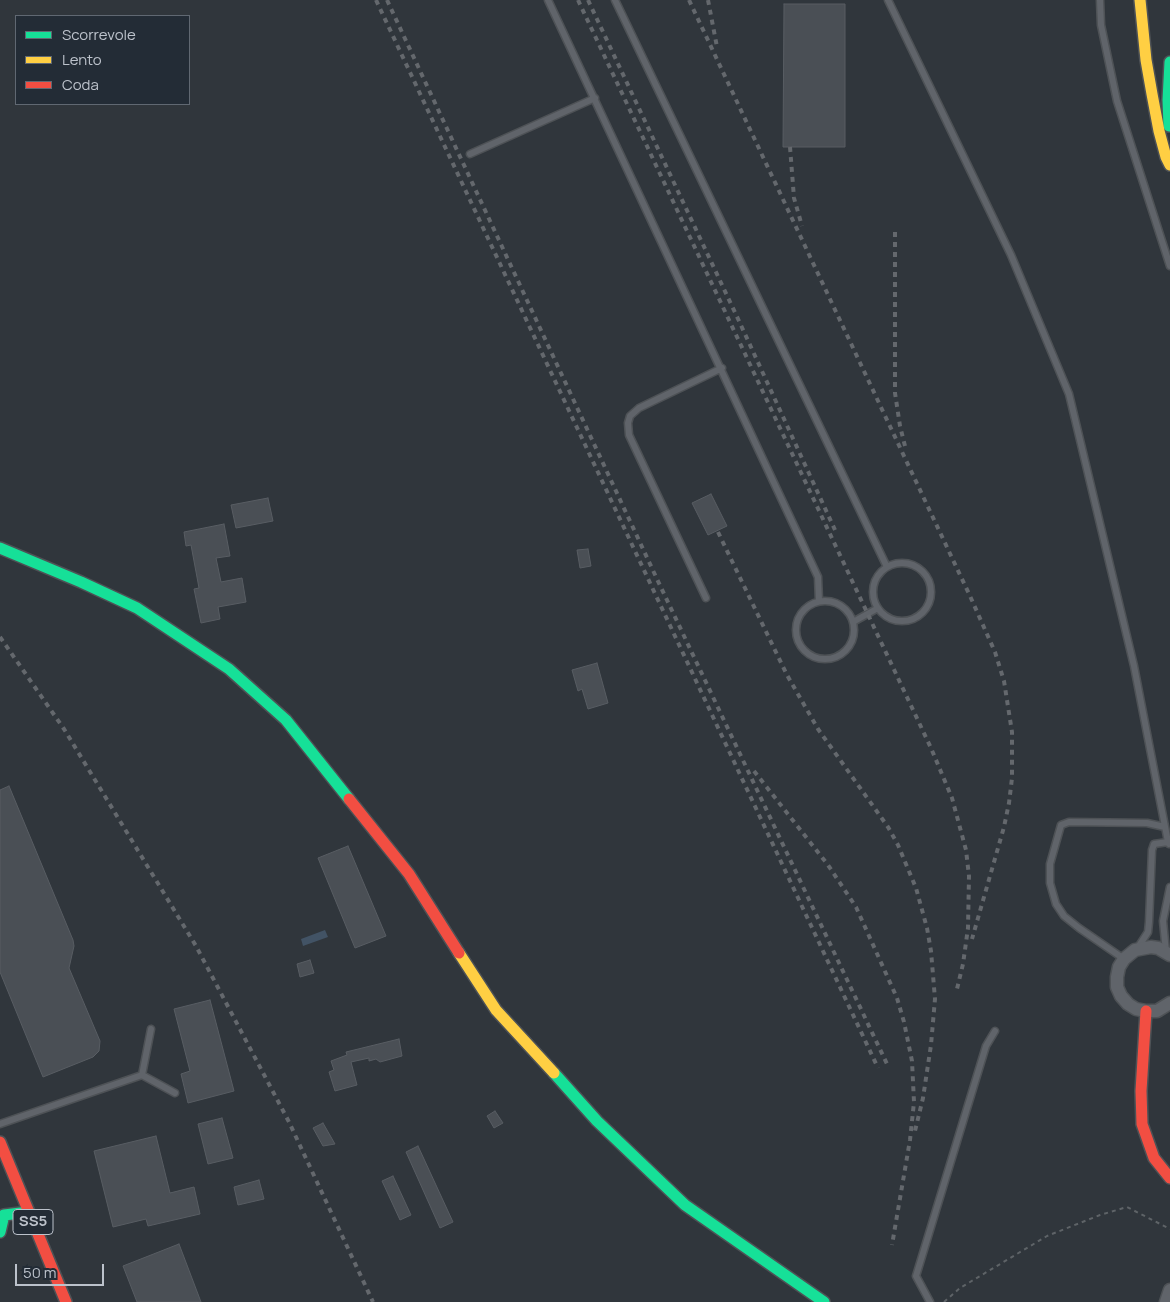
<!DOCTYPE html>
<html>
<head>
<meta charset="utf-8">
<style>
	body { margin:0 }
	#map { position:relative; width:1170px; height:1302px; overflow:hidden; background:#30363c; font-family:Manrope,sans-serif }
	canvas { display:block }
	.legend { position:absolute; left:15px; top:15px; width:175px; height:90px; box-sizing:border-box; background:#232c36; border:1px solid #606872; margin:0; padding:6px 9px; list-style:none; font-size:15px; color:#bcc2cb }
	.legend li { display:flex; align-items:center; gap:10px; height:25px }
	.legend b { width:25px; border:1px solid #606872 }
	.scale { position:absolute; left:15px; top:1264px; width:89px; height:22px; box-sizing:border-box; border:2px solid #bcc2cb; border-top:0; padding-left:6px; font-size:15px; line-height:18px; white-space:nowrap; color:#bcc2cb; -webkit-text-stroke:4px #232c36; paint-order:stroke }
</style>
</head>
<body>
<div id="map">
<canvas width="1170" height="1302"></canvas>
<ul class="legend">
<li><b style="height:6px;background:#16e098"></b>Scorrevole</li>
<li><b style="height:6px;background:#ffcf43"></b>Lento</li>
<li><b style="height:6px;background:#f24e42"></b>Coda</li>
</ul>
<div class="scale">50 m</div>
</div>
<script>
const context = document.querySelector('canvas').getContext('2d');
context.lineJoin = 'round';
function fill(path, color) {
  context.fillStyle = color;
  context.fill(path, 'evenodd');
}
function poly(rows) {
  const path = new Path2D();
  for (const r of rows) {
    if (r.length === 3) {
      path.moveTo(r[0] + r[2], r[1]);
      path.arc(r[0], r[1], r[2], 0, 2 * Math.PI);
      continue;
    }
    path.moveTo(r[0], r[1]);
    for (let i = 2; i < r.length; i += 2) path.lineTo(r[i], r[i + 1]);
  }
  return path;
}
function trace(path, color, width, dash) {
  context.strokeStyle = color;
  context.lineWidth = width;
  context.lineCap = dash ? 'butt' : 'round';
  context.setLineDash(dash || []);
  context.stroke(path);
}
function label(font, color, halo, rows, align = 'center') {
  context.font = font + ' Manrope,sans-serif';
  context.lineWidth = 4;
  context.setLineDash([]);
  context.textBaseline = 'middle';
  context.strokeStyle = halo;
  context.fillStyle = color;
  for (const [text, x, y, turn = 0] of rows) {
    context.save();
    context.translate(x, y);
    context.rotate((+turn || 0) * Math.PI / 180);
    context.textAlign = isNaN(turn) ? turn : align;
    if (halo) context.strokeText(text, 0, 0);
    context.fillText(text, 0, 0);
    context.restore();
  }
}
const water = poly([
	[325,930,328,937,303,946,301,939]
]);
const building = poly([
	[784,4,845,4,845,147,783,147,784,4],
	[711,494,727,526,708,535,692,503,711,494],
	[268,498,273,521,236,528,231,505,268,498],
	[224,524,230,556,216,558,221,582,242,578,246,602,218,607,220,619,201,623,194,589,199,588,191,545,186,546,184,532,224,524],
	[588,549,591,566,580,568,577,550,588,549],
	[597,663,608,703,588,709,582,689,578,691,572,670,597,663],
	[9,786,73,940,74,946,69,968,100,1041,99,1051,93,1057,43,1077,0,972,0,790,9,786],
	[348,846,386,936,355,948,318,858,348,846],
	[310,960,314,973,300,977,297,964,310,960],
	[210,1000,234,1091,188,1103,181,1074,190,1071,174,1009,210,1000],
	[399,1039,402,1056,380,1062,376,1059,369,1061,369,1058,351,1062,357,1085,335,1091,329,1072,334,1070,331,1061,347,1055,346,1052,399,1039],
	[495,1111,503,1123,494,1128,487,1116,495,1111],
	[222,1118,233,1158,208,1164,198,1124,222,1118],
	[323,1123,335,1144,323,1146,313,1128,323,1123],
	[156,1136,170,1193,194,1187,200,1214,148,1226,146,1219,113,1227,94,1151,156,1136],
	[418,1146,453,1222,440,1228,406,1152,418,1146],
	[393,1176,411,1215,400,1220,382,1181,393,1176],
	[259,1180,264,1199,238,1205,234,1187,259,1180],
	[179,1244,201,1302,137,1302,123,1266,179,1244]
]);
const path = poly([
	[944,1302,960,1288,1047,1236,1100,1215,1127,1207,1170,1229]
]);
const lane = poly([
	[548,0,818,577,819,601],
	[615,0,887,567],
	[888,0,1011,255,1069,394,1134,666,1168,842],
	[1100,0,1101,25,1117,101,1170,266],
	[470,154,595,98],
	[902,592,29],
	[706,598,629,435,628,423,630,416,639,408,722,368],
	[825,630,29],
	[853,622,878,608],
	[1137,949,1148,932,1149,922,1152,850,1154,844,1168,842,1169,844],
	[1166,952,1163,921,1170,887],
	[1124,959,1079,928,1064,916,1056,904,1050,883,1050,864,1061,825,1069,822,1147,823,1165,827],
	[142,1075,175,1093],
	[0,1124,142,1075,151,1029],
	[930,1302,916,1276,986,1046,995,1031]
]);
const street = poly([
	[1170,955,1158,948,1151,947,1135,950,1124,959,1119,967,1117,977,1117,987,1121,996,1128,1004,1136,1009,1146,1011,1157,1011,1170,1003],
	[1166,1302,1170,1290]
]);
const fast = poly([
	[1169,126,1168,100,1170,62],
	[0,548,81,582,137,608,229,669,286,720,349,799],
	[554,1073,597,1121,685,1205,824,1302],
	[0,1232,4,1215,29,1212]
]);
const slow = poly([
	[1140,0,1146,60,1152,94,1159,131,1166,157,1170,165],
	[459,953,496,1010,554,1073]
]);
const jam = poly([
	[349,799,409,874,459,953],
	[1146,1011,1141,1091,1142,1124,1154,1158,1170,1178],
	[0,1142,66,1302]
]);
const rail = poly([
	[376,0,878,1068],
	[387,0,657,579,887,1064],
	[578,0,931,748,952,798,966,850,969,876,968,928,963,964,957,989],
	[588,0,739,321,835,530],
	[689,0,970,596,995,652,1004,681,1012,732,1012,778,1009,803,1004,827,972,939],
	[708,0,717,47],
	[790,147,794,198,802,226],
	[895,232,895,393,900,426,905,446],
	[718,532,787,675,818,729,888,827,898,845,916,888,927,928,931,951,935,999,931,1045,923,1098,915,1131],
	[0,637,64,729,196,946,289,1122,373,1302],
	[754,771,828,865,856,907,897,998,904,1022,912,1061,914,1102,910,1140,892,1245]
]);
const shields = [
	[33,1222,40]
];
const shieldNames = [
	["SS5",33,1222]
];
fill(water, '#425365');
fill(building, '#4a4f55');
trace(building, '#585d63', 1);
trace(lane, '#4e5256', 9);
trace(street, '#4e5256', 15);
trace(fast, '#4e5256', 14);
trace(slow, '#4e5256', 14);
trace(jam, '#4e5256', 14);
trace(path, '#5e6367', 2, [4, 4]);
trace(lane, '#60646a', 6);
trace(street, '#60646a', 12);
trace(fast, '#16e098', 11);
trace(slow, '#ffcf43', 11);
trace(jam, '#f24e42', 11);
trace(rail, '#64686d', 4, [5, 5]);
for (const [x, y, w] of shields) {
  const box = new Path2D();
  box.roundRect(x - w / 2, y - 12.5, w, 25, 4);
  context.fillStyle = '#232c36';
  context.fill(box);
  trace(box, '#bcc2cb', 1);
}
label('bold 15px', '#bcc2cb', null, shieldNames);
</script>
</body>
</html>
